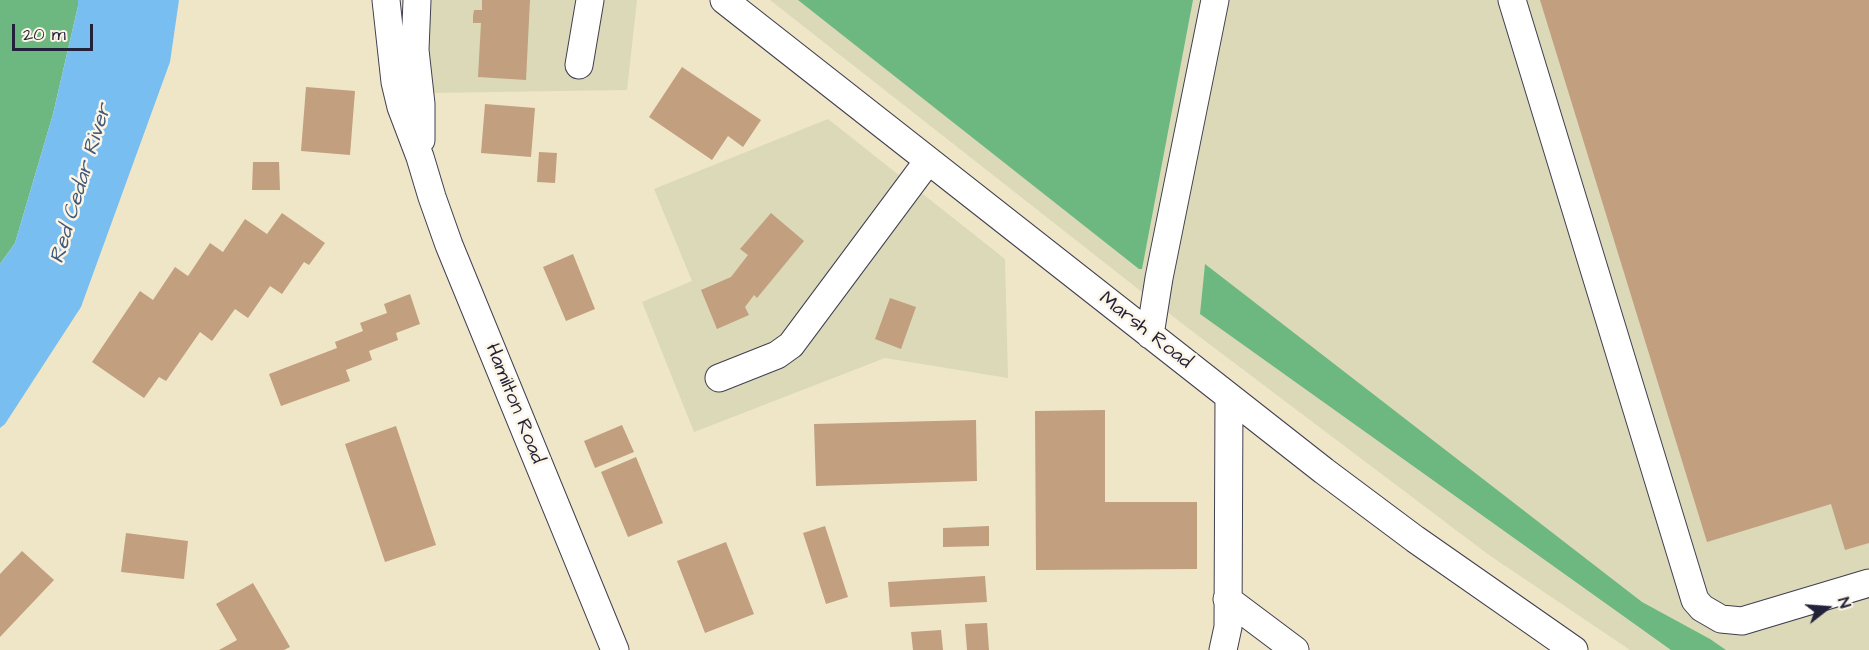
<!DOCTYPE html>
<html>
<head>
<meta charset="utf-8">
<style>
	body { margin:0 }
	#map { position:relative; width:1869px; height:650px; overflow:hidden; background:#efe6c7; font-family:"Architects Daughter",sans-serif }
	canvas { display:block }
	.north { position:absolute; left:1797px; top:578px; width:60px; height:60px; -webkit-text-stroke:4px #fcf5e5; paint-order:stroke; rotate:73deg; font-size:16px; font-weight:700; line-height:24px; text-align:center; color:#22223b }
	.north::after { content:''; display:block; margin:auto; width:21px; height:27px; background:#22223b; clip-path:polygon(50% 0,100% 100%,50% 72%,0 100%) }
	.scale { position:absolute; left:12px; top:24px; width:81px; height:27px; box-sizing:border-box; border:3px solid #22223b; border-top:0; padding-left:8px; font-size:18px; line-height:21px; white-space:nowrap; color:#22223b; -webkit-text-stroke:4px #fcf5e5; paint-order:stroke }
</style>
</head>
<body>
<div id="map">
<canvas width="1869" height="650"></canvas>
<div class="north">N</div>
<div class="scale">20 m</div>
</div>
<script>
const context = document.querySelector('canvas').getContext('2d');
context.lineJoin = 'round';
function fill(path, color) {
  context.fillStyle = color;
  context.fill(path, 'evenodd');
}
function poly(rows) {
  const path = new Path2D();
  for (const r of rows) {
    path.moveTo(r[0], r[1]);
    for (let i = 2; i < r.length; i += 2) path.lineTo(r[i], r[i + 1]);
  }
  return path;
}
function trace(path, color, width, dash) {
  context.strokeStyle = color;
  context.lineWidth = width;
  context.lineCap = dash ? 'butt' : 'round';
  context.setLineDash(dash || []);
  context.stroke(path);
}
function label(font, color, halo, rows, align = 'center') {
  context.font = font + ' "Architects Daughter",sans-serif';
  context.lineWidth = 5;
  context.setLineDash([]);
  context.textBaseline = 'middle';
  context.strokeStyle = halo;
  context.fillStyle = color;
  for (const [text, x, y, turn = 0] of rows) {
    context.save();
    context.translate(x, y);
    context.rotate((+turn || 0) * Math.PI / 180);
    context.textAlign = isNaN(turn) ? turn : align;
    if (halo) context.strokeText(text, 0, 0);
    context.fillText(text, 0, 0);
    context.restore();
  }
}
const built = poly([
	[427,0,637,0,627,90,431,93,426,10],
	[770,0,1869,0,1869,650,1630,650,1489,555,1184,325],
	[828,119,1005,259,1008,378,885,358,694,432,642,302,692,281,654,189]
]);
const forest = poly([
	[0,0,78,0,78,6,53,114,15,243,0,264],
	[798,0,1193,0,1142,269,1139,269,1030,183],
	[1205,264,1642,602,1710,639,1726,650,1671,650,1200,314]
]);
const water = poly([
	[78,0,179,0,170,62,81,307,5,424,0,428,0,264,15,243,53,114,78,6]
]);
const building = poly([
	[482,0,530,0,526,80,478,77,481,23,473,23,473,16,474,10,482,10],
	[1540,0,1869,0,1869,543,1845,550,1831,504,1707,542],
	[682,67,761,120,743,147,728,136,712,160,649,117],
	[306,87,355,91,350,155,301,151],
	[485,104,535,108,531,157,481,153],
	[539,152,557,153,555,183,537,182],
	[253,162,279,162,280,190,252,190],
	[282,213,325,243,309,265,304,262,282,294,270,286,248,318,235,309,212,341,200,332,166,381,159,377,144,398,92,362,140,291,153,300,175,267,188,276,210,243,223,252,245,219,267,234],
	[771,213,804,241,757,298,754,295,745,307,749,315,717,329,701,290,731,277,748,255,740,249],
	[573,254,595,309,566,321,543,267],
	[410,294,420,324,396,333,398,340,369,351,372,360,346,370,350,381,281,406,269,374,337,348,335,342,363,331,360,323,387,313,384,304],
	[890,298,916,307,901,349,875,339],
	[1105,410,1105,502,1197,502,1197,569,1036,570,1035,411],
	[976,420,977,481,816,486,814,424],
	[622,425,634,452,595,468,584,441],
	[396,426,436,545,385,562,345,444],
	[636,457,663,523,628,537,601,472],
	[825,526,848,597,826,604,803,533],
	[989,526,989,546,943,547,943,528],
	[126,533,188,541,184,579,121,572],
	[726,542,754,614,705,633,677,561],
	[22,551,54,580,0,637,0,574],
	[985,576,987,602,890,607,888,582],
	[253,583,290,647,284,650,219,650,237,640,216,604],
	[987,623,989,650,967,650,965,624],
	[941,630,943,650,913,650,911,632]
]);
const minor = poly([
	[386,0,395,82,401,107,420,157,432,197,449,245,615,650],
	[417,0,415,50,421,104,421,140],
	[724,0,1324,471,1415,539,1574,650],
	[1512,0,1695,600,1702,608,1721,619,1742,621,1869,583],
	[579,65,590,0],
	[1150,335,1159,278,1215,0],
	[719,378,777,355,791,345,928,161],
	[1227,599,1295,650],
	[1223,650,1228,627,1229,397]
]);
const streetNames = [
	["Marsh Road",1145,331,38],
	["Hamilton Road",514,404,68]
];
const waterNames = [
	["Red Cedar River",82,184,-73]
];
fill(built, '#dbd9b8');
fill(forest, '#6db880');
fill(water, '#79bef0');
fill(building, '#c19f7f');
trace(minor, '#413f50', 29);
trace(minor, '#fff', 27);
label('20px', '#22223b', '#fcf5e5', streetNames);
label('italic 21px', '#40597a', '#fcf5e5', waterNames);
</script>
</body>
</html>
